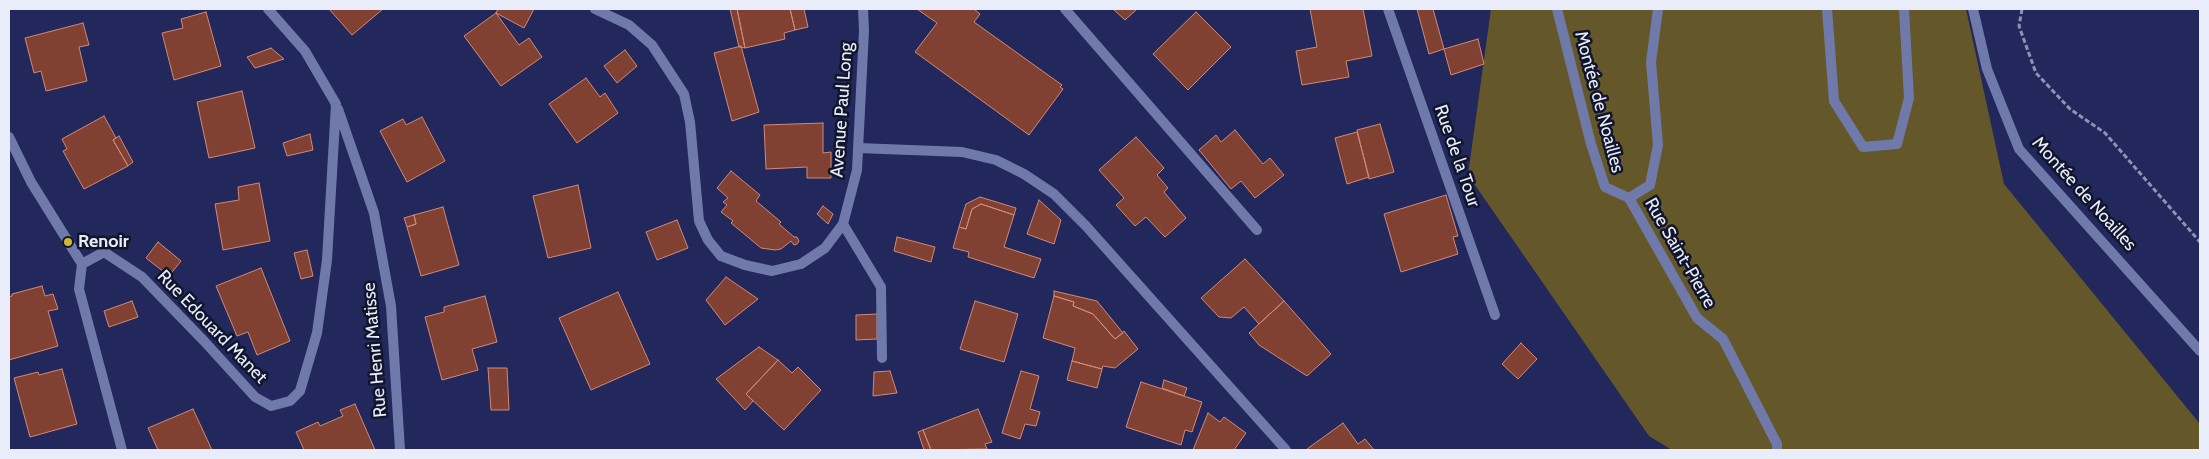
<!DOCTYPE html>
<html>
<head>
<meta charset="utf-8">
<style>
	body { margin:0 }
	#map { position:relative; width:2209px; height:459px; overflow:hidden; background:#22285c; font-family:Cabin,sans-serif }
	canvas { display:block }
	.frame { position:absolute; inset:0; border:10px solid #e9edfa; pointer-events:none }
</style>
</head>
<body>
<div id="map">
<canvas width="2209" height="459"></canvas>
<div class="frame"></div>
</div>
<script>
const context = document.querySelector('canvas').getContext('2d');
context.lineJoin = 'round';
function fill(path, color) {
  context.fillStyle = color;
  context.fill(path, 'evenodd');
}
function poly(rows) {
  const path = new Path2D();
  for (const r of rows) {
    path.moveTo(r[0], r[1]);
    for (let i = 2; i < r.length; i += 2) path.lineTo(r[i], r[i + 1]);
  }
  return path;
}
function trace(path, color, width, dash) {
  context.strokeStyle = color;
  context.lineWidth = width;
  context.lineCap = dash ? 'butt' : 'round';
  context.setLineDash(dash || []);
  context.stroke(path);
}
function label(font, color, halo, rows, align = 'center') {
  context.font = font + ' Cabin,sans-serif';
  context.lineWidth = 5;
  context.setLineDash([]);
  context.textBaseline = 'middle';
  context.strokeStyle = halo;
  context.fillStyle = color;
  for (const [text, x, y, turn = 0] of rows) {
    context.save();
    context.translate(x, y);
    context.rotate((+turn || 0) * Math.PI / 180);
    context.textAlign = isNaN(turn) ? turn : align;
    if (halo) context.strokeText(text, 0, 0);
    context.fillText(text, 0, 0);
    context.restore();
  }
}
const forest = poly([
	[1491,9,1966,9,2004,184,2200,424,2200,450,1672,450,1649,436,1468,175]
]);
const building = poly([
	[329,9,383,9,352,35,329,9],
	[498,9,534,9,524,28,496,13,498,9],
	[730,9,737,9,745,48,739,47,730,9],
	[737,9,790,9,795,30,784,33,785,39,745,48,737,9],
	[790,9,804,9,808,27,795,30,790,9],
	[917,9,974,9,980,14,974,22,1062,85,1060,87,1063,89,1029,135,915,52,937,23,917,9],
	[1113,9,1137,9,1125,20,1113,9],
	[1310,9,1363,9,1372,56,1346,61,1349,77,1302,85,1296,51,1317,47,1310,9],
	[1417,9,1433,9,1444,49,1429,54,1417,9],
	[206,12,221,66,174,80,162,33,183,28,181,19,206,12],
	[1196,12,1231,47,1188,90,1153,54,1196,12],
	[496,13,519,45,529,38,542,57,501,86,464,36,496,13],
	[83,23,89,45,79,47,87,81,46,91,41,71,34,73,25,38,83,23],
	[1478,39,1484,64,1451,75,1444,49,1478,39],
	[741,46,759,112,732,121,714,53,741,46],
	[271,48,284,59,255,68,247,57,271,48],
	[625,50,637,66,617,83,604,66,625,50],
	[586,78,600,97,605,93,618,113,577,143,549,104,586,78],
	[242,91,255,148,209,158,197,102,242,91],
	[104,116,116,138,113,140,128,166,84,189,63,151,67,149,62,139,104,116],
	[422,117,445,161,407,182,380,131,403,119,406,125,422,117],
	[823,123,823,153,831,152,831,178,807,178,807,167,766,169,764,125,823,123],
	[1380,124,1394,172,1369,179,1357,130,1380,124],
	[1235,130,1263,164,1270,158,1284,175,1255,198,1241,181,1231,189,1199,150,1216,135,1221,142,1235,130],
	[1357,132,1369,177,1347,184,1335,138,1357,132],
	[310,134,313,150,287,156,283,143,310,134],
	[119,136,133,162,128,166,113,140,119,136],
	[1136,137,1164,168,1157,175,1168,188,1164,192,1186,218,1165,237,1146,217,1135,226,1116,205,1124,198,1099,170,1136,137],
	[731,171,760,195,756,201,781,222,779,224,794,237,797,237,799,241,797,244,794,245,791,241,781,249,775,250,761,248,731,223,733,221,721,212,727,205,723,202,728,198,717,188,731,171],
	[259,183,270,241,223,250,215,204,239,200,238,187,259,183],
	[578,185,591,248,548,258,533,196,578,185],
	[1446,195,1458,236,1453,237,1458,254,1401,272,1384,214,1446,195],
	[980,197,1016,208,1014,215,981,204,972,209,966,229,959,227,966,204,980,197],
	[1039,200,1061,220,1054,244,1027,234,1039,200],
	[981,204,1014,215,1004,247,1041,259,1034,278,968,257,969,252,953,248,959,227,966,229,972,209,981,204],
	[823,206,833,214,828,224,817,214,823,206],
	[443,207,459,265,421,276,407,227,416,224,414,215,443,207],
	[414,215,416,224,407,227,404,218,414,215],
	[677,220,688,248,657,260,646,232,677,220],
	[897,237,935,247,931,262,894,251,897,237],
	[158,242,181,261,169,276,146,258,158,242],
	[307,250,313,276,301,279,294,253,307,250],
	[1245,259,1284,301,1259,324,1244,307,1231,318,1219,317,1201,298,1245,259],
	[261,268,290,341,257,355,248,332,237,336,216,286,261,268],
	[726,277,758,299,725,325,706,300,726,277],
	[42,286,45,296,53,294,58,309,48,311,58,346,9,360,9,297,12,296,12,294,42,286],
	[1054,291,1097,301,1123,333,1115,339,1093,314,1073,306,1074,302,1054,296,1054,291],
	[618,292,650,364,591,390,559,318,618,292],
	[485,296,497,342,472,349,478,370,442,380,425,317,444,312,444,307,485,296],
	[1054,296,1074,302,1073,306,1093,314,1115,339,1124,331,1138,349,1115,368,1103,366,1102,369,1072,361,1075,348,1043,338,1054,296],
	[132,301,138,317,109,327,104,311,132,301],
	[975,301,1018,314,1004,362,960,349,975,301],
	[1284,301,1331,354,1307,376,1259,345,1249,333,1284,301],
	[877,314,877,339,856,340,856,315,877,314],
	[1521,343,1537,359,1518,379,1502,364,1521,343],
	[759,347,778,360,746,394,753,401,745,410,716,379,759,347],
	[778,360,792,373,798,367,821,390,784,430,746,394,778,360],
	[1072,361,1102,369,1097,388,1067,380,1072,361],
	[488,368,507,368,509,410,491,410,488,368],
	[62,369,77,424,30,437,14,378,38,372,39,375,62,369],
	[890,371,897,393,873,396,874,372,890,371],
	[1021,371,1039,376,1030,409,1040,412,1036,426,1025,424,1020,439,1002,433,1021,371],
	[1164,380,1187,388,1184,396,1162,388,1164,380],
	[1141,382,1202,402,1192,432,1185,430,1181,445,1126,427,1141,382],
	[355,404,375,450,304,450,296,432,318,422,320,426,343,416,340,410,355,404],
	[193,409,212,450,158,450,148,428,193,409],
	[978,409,992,442,985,444,987,449,931,450,923,430,978,409],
	[1208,413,1220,422,1224,417,1246,433,1234,450,1193,450,1208,413],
	[1343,423,1358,444,1365,439,1374,450,1308,450,1307,449,1343,423],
	[923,430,931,450,924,450,918,432,923,430]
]);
const path = poly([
	[2022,9,2019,26,2036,73,2070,109,2105,133,2200,242]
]);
const street = poly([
	[595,9,629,25,652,45,684,94,690,122,699,221,708,240,721,256,745,265,772,271,801,264,825,248,843,224,857,170,864,30,863,9],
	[1065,9,1257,230],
	[1388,9,1495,315],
	[1557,9,1591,144,1605,187,1629,198,1650,185,1658,145,1651,62,1658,9],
	[1827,9,1834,101,1863,147,1897,144,1909,98,1904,9],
	[1973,9,1987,69,2019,149,2200,351],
	[338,109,374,213,391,306,400,450],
	[9,137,31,182,82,264],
	[858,148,962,152,996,160,1024,174,1054,194,1086,226,1286,450],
	[1629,198,1697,318,1723,339,1777,444,1777,450],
	[843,224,881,287,882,358],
	[82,264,104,252,142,277,204,341,255,397,271,406,290,401,300,391,317,333,327,260,336,104,305,51,268,9],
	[82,264,79,289,122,450]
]);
const markers = [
	[68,242,5,"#d5b534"]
];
const streetNames = [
	["Montée de Noailles",1599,102,75],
	["Avenue Paul Long",842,110,-86],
	["Rue de la Tour",1457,156,71],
	["Montée de Noailles",2084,194,48],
	["Rue Saint-Pierre",1680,253,60],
	["Rue Edouard Manet",212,327,46],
	["Rue Henri Matisse",375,350,-95]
];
const poiNames = [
	["Renoir",78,242]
];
fill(forest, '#64582a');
fill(building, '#814132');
trace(building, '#d18978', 1);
trace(path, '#8e93b2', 3, [5, 2.5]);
trace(street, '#707aaa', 10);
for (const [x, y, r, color] of markers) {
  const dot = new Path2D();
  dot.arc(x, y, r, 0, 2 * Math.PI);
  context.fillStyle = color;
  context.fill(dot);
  trace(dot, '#11152c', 2);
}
label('18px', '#e9edfa', '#11152c', streetNames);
label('bold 18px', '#e9edfa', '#11152c', poiNames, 'left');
</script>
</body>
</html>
